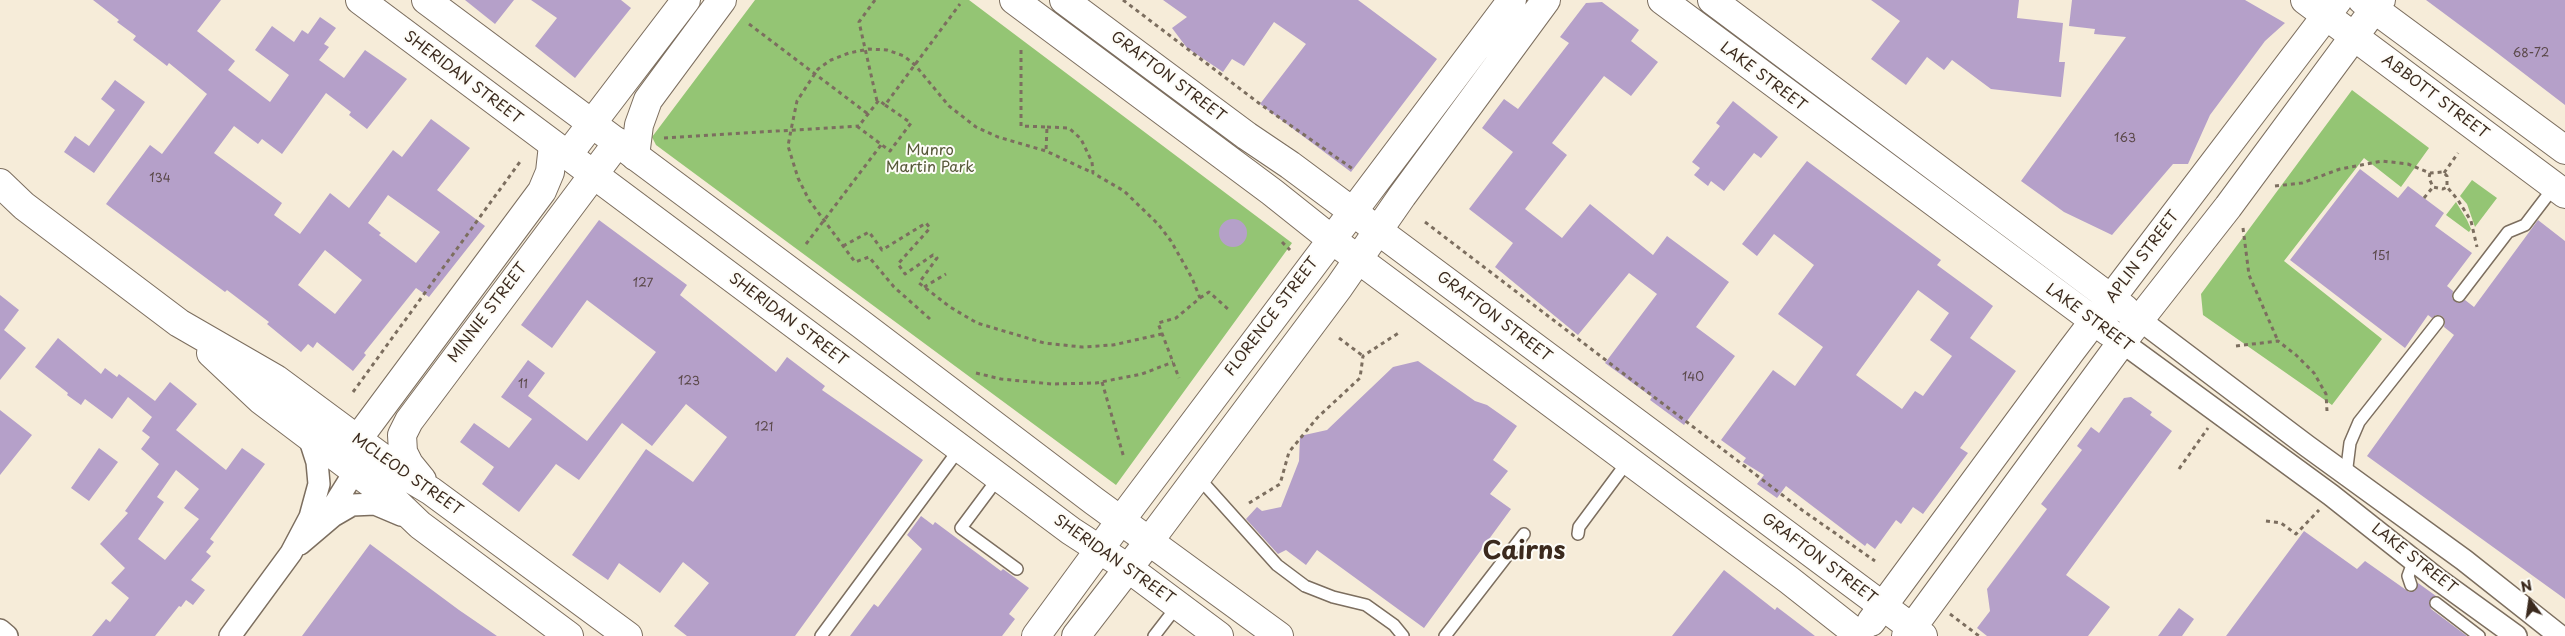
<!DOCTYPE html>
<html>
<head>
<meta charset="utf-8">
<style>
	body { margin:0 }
	#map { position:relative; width:2565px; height:636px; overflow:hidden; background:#f6ecd9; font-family:"Playpen Sans",sans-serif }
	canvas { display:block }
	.north { position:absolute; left:2505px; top:576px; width:50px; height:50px; -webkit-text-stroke:4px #fdfcf7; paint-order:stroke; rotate:346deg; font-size:14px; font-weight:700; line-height:20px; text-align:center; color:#3b2a1e }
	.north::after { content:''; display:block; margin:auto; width:18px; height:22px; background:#3b2a1e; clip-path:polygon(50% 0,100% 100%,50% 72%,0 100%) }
</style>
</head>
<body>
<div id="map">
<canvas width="2565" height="636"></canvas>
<div class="north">N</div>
</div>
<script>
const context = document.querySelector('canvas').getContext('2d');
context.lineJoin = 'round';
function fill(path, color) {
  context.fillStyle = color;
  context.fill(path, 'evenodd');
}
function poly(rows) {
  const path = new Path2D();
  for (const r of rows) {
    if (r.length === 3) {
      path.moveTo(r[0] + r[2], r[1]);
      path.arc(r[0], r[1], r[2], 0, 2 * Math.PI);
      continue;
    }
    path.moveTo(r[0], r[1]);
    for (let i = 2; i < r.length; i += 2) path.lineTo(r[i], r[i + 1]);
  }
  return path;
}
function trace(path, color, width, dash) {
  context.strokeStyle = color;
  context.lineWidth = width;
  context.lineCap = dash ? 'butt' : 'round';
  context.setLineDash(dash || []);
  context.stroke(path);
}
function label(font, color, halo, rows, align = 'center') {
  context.font = font + ' "Playpen Sans",sans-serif';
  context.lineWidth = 4;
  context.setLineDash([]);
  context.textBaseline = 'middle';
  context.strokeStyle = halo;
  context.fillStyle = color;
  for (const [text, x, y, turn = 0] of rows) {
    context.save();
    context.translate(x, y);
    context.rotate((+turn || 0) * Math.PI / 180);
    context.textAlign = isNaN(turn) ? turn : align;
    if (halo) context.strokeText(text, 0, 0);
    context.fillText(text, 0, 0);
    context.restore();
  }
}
const green = poly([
	[755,0,969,0,1292,243,1116,485,656,145,652,137],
	[2352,90,2429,148,2401,187,2364,158,2284,261,2382,339,2332,405,2203,315,2201,294],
	[2472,180,2497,198,2475,227,2467,204,2460,196],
	[2456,202,2467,220,2471,229,2469,232,2446,215]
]);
const building = poly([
	[93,0,221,0,197,31,235,61,228,70,270,102,289,75,255,50,272,26,294,42,302,30,308,34,320,17,336,28,324,44,329,47,319,60,344,78,365,50,407,79,367,129,349,115,351,112,326,93,282,154,262,139,258,144,234,126,214,153,282,203,274,215,300,234,330,193,349,208,393,150,402,157,431,119,470,148,437,190,485,226,429,297,416,288,364,353,366,355,353,371,317,342,313,348,308,344,301,352,267,324,269,322,227,290,225,292,106,204,150,145,162,154,207,94,169,63,167,66,133,40,136,36,117,22,119,20],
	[388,195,440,232,416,263,379,235,381,233,368,223],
	[325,250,362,280,335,314,298,285],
	[465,0,514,0,495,24],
	[531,0,621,0,631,8,575,78,535,46,557,18],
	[1163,0,1358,0,1437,59,1351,172,1260,104,1306,44,1274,22,1244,66,1232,59,1223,72,1187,48,1172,28,1187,17],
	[1871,0,2019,0,2017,18,2063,23,2059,62,2065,62,2061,97,1991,89,1952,60,1944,70,1927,57,1906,85,1871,59,1900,21],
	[2072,0,2245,0,2285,23,2265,41,2210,115,2188,164,2173,164,2112,235,2064,212,2021,181,2126,37,2094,34,2095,29,2069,26],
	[2426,0,2565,0,2565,105,2492,49],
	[1602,2,1639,30,1631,41,1658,62,1631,96,1604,76,1552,143,1567,155,1525,209,1562,238,1590,204,1653,255,1667,236,1729,282,1696,327,1735,356,1684,425,1650,400,1652,397,1605,363,1657,294,1629,273,1578,335,1495,267,1513,243,1469,209,1513,152,1482,128,1504,99,1518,109,1569,43,1560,37,1586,3],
	[115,80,145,102,94,173,64,152,75,136,89,146,115,110,101,99],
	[1733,101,1778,137,1761,158,1754,153,1724,191,1711,181,1708,186,1694,175,1700,168,1692,162,1720,126,1716,123],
	[1807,161,1941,260,1937,265,1993,306,1970,338,2016,371,1960,448,1968,453,1923,514,1913,507,1901,524,1896,520,1875,549,1867,543,1865,546,1786,486,1777,498,1757,484,1764,475,1743,462,1746,458,1721,440,1773,370,1795,386,1823,347,1778,314,1814,265,1774,234,1757,256,1742,244],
	[1918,290,1949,313,1930,340,1952,356,1923,396,1915,391,1902,409,1856,375],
	[2360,169,2398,198,2408,186,2444,213,2435,226,2472,253,2447,286,2453,291,2452,298,2458,303,2465,300,2474,307,2538,220,2565,241,2565,599,2367,456,2454,335,2444,327,2445,320,2442,316,2436,315,2432,318,2428,315,2405,348,2290,260],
	[1233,233,14],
	[599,220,687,285,680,295,776,372,787,357,825,386,822,390,923,460,795,636,687,636,674,626,709,583,683,562,660,593,619,563,608,580,572,555,646,449,693,482,727,437,686,404,652,446,622,423,579,480,556,464,519,512,482,484,494,467,460,442,474,423,509,448,532,419,501,397,528,360,545,373,528,396,587,441,656,352,587,300,552,348,521,325],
	[0,295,19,310,4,330,26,348,0,380],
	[58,338,101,374,105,368,117,377,119,374,155,401,170,382,197,404,176,430,226,470,242,448,265,464,210,539,214,542,206,552,211,556,191,580,205,590,193,605,186,600,181,607,179,606,155,636,92,636,106,619,110,622,129,598,111,583,125,568,100,544,128,513,125,511,159,464,141,449,150,437,142,431,152,417,128,397,112,419,85,399,81,405,67,395,68,393,35,367],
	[176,470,199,489,184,508,199,519,165,560,138,539,164,502,157,497],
	[1418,361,1475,401,1487,405,1517,426,1493,460,1508,471,1490,494,1511,509,1424,628,1317,550,1306,565,1286,550,1278,554,1246,519,1257,507,1262,511,1281,507,1299,461,1300,436,1327,430,1393,367],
	[2131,397,2152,412,2150,415,2172,431,2066,575,2110,607,2088,636,1987,636,1977,628,1990,611,1987,589,2047,509,2041,504,2082,450,2077,446,2091,427,2099,433,2124,398],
	[0,410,32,435,0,475],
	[99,448,118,462,89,501,71,488],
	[921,516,933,525,935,522,1001,571,1003,569,1029,588,1009,614,1015,619,1002,636,850,636,874,604,878,607,922,549,907,535],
	[2304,531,2357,569,2365,561,2409,592,2416,590,2418,583,2436,596,2429,602,2431,609,2467,636,2226,636],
	[370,544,459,610,497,636,302,636],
	[1724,570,1775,610,1777,607,1815,636,1672,636],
	[2179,608,2194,619,2182,636,2158,636]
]);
const path = poly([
	[875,0,859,22,877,101],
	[1123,0,1260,104,1353,169],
	[749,24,868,114],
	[1021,50,1021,126,1047,127,1046,151],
	[885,105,911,123,890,151,858,127,879,100,885,105,960,4],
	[1047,127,1069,128,1081,139,1092,162,1093,173,1124,191,1158,224,1171,241,1192,278,1200,298,1176,318,1158,323,1179,378],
	[664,138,859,126],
	[2430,173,2429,178,2433,187,2443,189,2447,187],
	[2444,173,2458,153],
	[2275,186,2302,183,2340,169,2382,161,2408,164,2430,173,2443,172,2447,176,2447,187,2458,200,2471,221,2477,247],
	[2424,198,2433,187],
	[1425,222,1802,510,1875,561],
	[2243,228,2249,275,2278,341],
	[1282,242,1290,250],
	[806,244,881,145],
	[843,246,869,232,882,250,926,223,930,228,898,264,905,274,933,255,937,258,919,283,950,307,977,323,1044,343,1082,347,1113,345,1162,334],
	[924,287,946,274],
	[1200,298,1209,292,1228,309],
	[930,319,894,287,869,257,855,262,809,200,798,178,788,146,791,130,797,101,818,69,831,60,849,53,869,49,887,50,904,56,915,65,949,106,976,127,998,137,1046,151,1093,173],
	[1339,338,1363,356],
	[2236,346,2278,341,2296,355,2314,373,2326,394,2327,411],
	[976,373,1001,379,1052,384,1096,383,1142,374,1173,362],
	[1102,382,1124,458],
	[353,392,522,159],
	[2179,469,2208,428],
	[1249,503,1280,484,1289,452,1317,418,1360,378,1363,356,1400,332],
	[2266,521,2281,523,2296,534,2319,510],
	[1950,614,1979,636]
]);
const lane = poly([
	[2459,296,2508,232,2525,225,2554,187],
	[2346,475,2350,443,2359,422,2438,322],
	[999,477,961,528,1017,569],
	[1198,477,1277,565,1305,586,1333,597,1366,605,1394,625,1403,636],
	[1578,534,1579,527,1628,461],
	[2411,585,2408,576,2414,560],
	[2436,603,2479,636],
	[821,636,960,448],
	[1154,636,1178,605],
	[1445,636,1524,534]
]);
const street = poly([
	[2140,320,2307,446,2464,560,2560,636],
	[2122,342,2331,495,2436,578,2516,636],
	[327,516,355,471],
	[300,544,333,516,352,505,375,504,401,515],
	[0,630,7,636],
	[230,636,291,553,310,517,319,484,317,462,309,437]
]);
const secondary = poly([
	[1014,0,1272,192,1331,239,1789,580,1860,636],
	[1064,0,1247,136,1290,165,1923,636],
	[1662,0,2109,332],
	[1712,0,2125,309],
	[2305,0,2565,194],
	[2362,0,2565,150],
	[567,156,686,0],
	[635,156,639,125,648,100,722,0],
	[0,183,24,206,179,323,276,379,411,479,431,491,628,636],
	[211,353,261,400,396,502,420,525,569,636],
	[351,457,357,440,542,191,550,172,553,145],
	[422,480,409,464,403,452,402,435,409,421,618,142],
	[1121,520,1512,0],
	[1150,540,1339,287,1402,196,1546,0],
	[1871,622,2071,351,2338,0],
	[1906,636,2122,342,2228,207,2381,0]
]);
const primary = poly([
	[1036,636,1121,520],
	[1076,636,1150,540]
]);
const highway = poly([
	[360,0,1071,531,1128,568,1219,636],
	[426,0,861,324,1094,501,1279,636]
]);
const numberNames = [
	["68-72",2531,54],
	["163",2125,139],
	["134",160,179],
	["151",2381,257],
	["127",643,284],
	["140",1693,378],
	["123",689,382],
	["11",523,385],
	["121",764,428]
];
const streetNames = [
	["GRAFTON STREET",1168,77,37],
	["LAKE STREET",1763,77,37],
	["SHERIDAN STREET",463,78,37],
	["ABBOTT STREET",2435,97,37],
	["APLIN STREET",2143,257,-53],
	["MINNIE STREET",488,313,-53],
	["FLORENCE STREET",1272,317,-53],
	["GRAFTON STREET",1494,317,37],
	["LAKE STREET",2089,318,36],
	["SHERIDAN STREET",788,320,37],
	["MCLEOD STREET",407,475,35],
	["GRAFTON STREET",1819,559,37],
	["LAKE STREET",2414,559,38],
	["SHERIDAN STREET",1114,560,35]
];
const parkNames = [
	["Munro",930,151],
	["Martin Park",930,168]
];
const townNames = [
	["Cairns",1524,552]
];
fill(green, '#94c574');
fill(building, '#b5a0c9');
trace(lane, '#7c6e5f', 14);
trace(street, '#7c6e5f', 24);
trace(secondary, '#7c6e5f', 30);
trace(primary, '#7c6e5f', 30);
trace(highway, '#7c6e5f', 30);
trace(path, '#7c6e5f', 3, [4, 4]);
trace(lane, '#fff', 11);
trace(street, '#fff', 21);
trace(secondary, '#fff', 28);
trace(primary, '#fff', 28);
trace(highway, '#fff', 28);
label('12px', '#5a4849', null, numberNames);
label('15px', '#3b2a1e', '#fdfcf7', streetNames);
label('15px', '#565838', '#fdfcf7', parkNames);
label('bold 25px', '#3b2a1e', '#fdfcf7', townNames);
</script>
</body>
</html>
